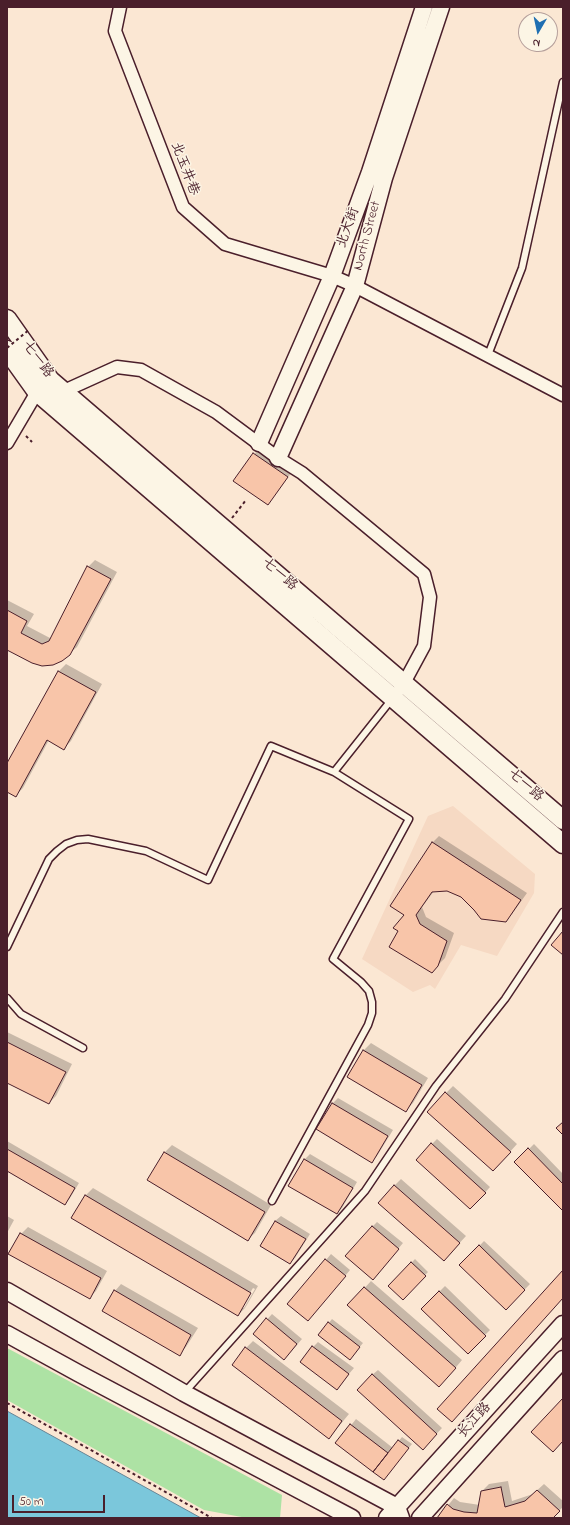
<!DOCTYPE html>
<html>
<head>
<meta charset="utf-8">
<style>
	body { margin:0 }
	#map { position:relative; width:570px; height:1525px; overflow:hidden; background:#fbe7d3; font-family:"Indie Flower",sans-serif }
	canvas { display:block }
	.frame { position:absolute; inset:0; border:8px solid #4a1f2b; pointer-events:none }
	.north { position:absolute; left:518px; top:12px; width:40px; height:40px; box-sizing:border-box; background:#fcf5e5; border:1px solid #b59f9b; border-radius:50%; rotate:189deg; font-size:11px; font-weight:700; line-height:16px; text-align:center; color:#4a1f2b }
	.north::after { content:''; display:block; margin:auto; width:14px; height:18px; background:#1f6fb2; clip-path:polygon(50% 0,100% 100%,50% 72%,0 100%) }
	.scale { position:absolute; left:12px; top:1495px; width:93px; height:18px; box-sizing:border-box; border:2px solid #4a1f2b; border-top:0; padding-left:5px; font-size:12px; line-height:14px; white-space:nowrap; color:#4a1f2b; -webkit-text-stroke:3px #fcf5e5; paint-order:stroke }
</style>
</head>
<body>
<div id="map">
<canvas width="570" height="1525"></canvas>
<div class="frame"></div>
<div class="north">N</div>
<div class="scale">50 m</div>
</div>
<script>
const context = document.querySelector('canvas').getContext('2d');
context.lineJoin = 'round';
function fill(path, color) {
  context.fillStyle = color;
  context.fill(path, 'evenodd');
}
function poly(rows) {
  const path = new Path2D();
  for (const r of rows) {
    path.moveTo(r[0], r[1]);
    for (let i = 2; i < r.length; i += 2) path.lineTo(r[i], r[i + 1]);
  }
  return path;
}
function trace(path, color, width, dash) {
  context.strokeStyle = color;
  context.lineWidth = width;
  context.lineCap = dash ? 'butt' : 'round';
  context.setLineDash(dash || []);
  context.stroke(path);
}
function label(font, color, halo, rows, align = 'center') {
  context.font = font + ' "Indie Flower","LXGW WenKai TC",sans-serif';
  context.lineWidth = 3;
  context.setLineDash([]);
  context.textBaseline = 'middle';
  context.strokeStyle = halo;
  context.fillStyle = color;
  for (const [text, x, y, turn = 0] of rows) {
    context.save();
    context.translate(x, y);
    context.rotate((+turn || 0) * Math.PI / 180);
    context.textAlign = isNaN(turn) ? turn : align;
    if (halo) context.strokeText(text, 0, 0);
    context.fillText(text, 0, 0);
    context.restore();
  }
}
const built = poly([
	[453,806,535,874,534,893,497,956,461,945,435,989,430,985,413,992,362,959,428,816]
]);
const green = poly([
	[7,1348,282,1495,280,1518,247,1518,204,1510,7,1400]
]);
const water = poly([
	[7,1411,201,1518,7,1518,7,1411]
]);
const shadow = poly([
	[259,448,292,472,268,504,234,481],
	[95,560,117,572,77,647,69,654,7,649,7,600,34,614,27,626,50,638,52,637,88,567],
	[66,664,102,684,71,741,64,748,49,740,23,788,16,795,7,790,7,765,59,671],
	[439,836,527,893,512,914,505,921,462,896,447,890,434,891,422,907,426,917,454,933,445,958,431,972,399,931,432,843],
	[7,1032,72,1064,56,1096,49,1103,7,1082],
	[371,1043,428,1078,413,1103,406,1110,348,1076,364,1050],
	[453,1086,517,1144,500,1163,446,1093],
	[338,1098,393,1130,377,1156,372,1161,318,1129,333,1103],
	[437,1139,490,1187,476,1203,432,1144],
	[7,1141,79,1183,70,1198,65,1203,7,1170],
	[534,1144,563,1174,563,1210,516,1162],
	[172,1145,271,1205,255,1233,248,1239,165,1152],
	[310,1154,357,1182,342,1208,337,1213,290,1185,305,1159],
	[401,1179,466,1236,444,1260,394,1186],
	[93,1188,258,1286,245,1308,238,1315,73,1217,86,1195],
	[253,1288,255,1289,244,1308,241,1308],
	[7,1216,14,1220,7,1233],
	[281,1216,310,1234,295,1258,290,1263,275,1221],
	[377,1222,403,1243,378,1273,372,1227],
	[28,1227,107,1271,96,1291,89,1298,21,1234],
	[484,1241,530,1284,506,1309,461,1265],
	[331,1254,350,1270,313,1315,289,1304],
	[415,1259,428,1272,403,1298,390,1286],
	[371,1281,462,1360,446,1379,349,1305],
	[121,1284,198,1328,186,1347,179,1354,115,1291],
	[445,1286,490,1330,468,1352,422,1309],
	[272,1314,302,1339,289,1354,254,1334],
	[332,1319,363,1343,353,1355,319,1335],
	[253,1341,349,1414,329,1438,246,1348],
	[318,1342,354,1368,337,1388,313,1347],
	[378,1370,442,1428,428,1443,372,1375],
	[356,1419,393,1448,402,1437,412,1444,384,1479,337,1443],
	[508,1481,512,1501,533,1494,544,1484,563,1501,563,1507,551,1518,438,1518,454,1498,460,1502,480,1505,482,1491,489,1484]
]);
const building = poly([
	[253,453,288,477,268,505,233,481,253,453],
	[87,566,111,579,70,655,62,661,53,665,42,666,32,663,7,650,7,610,27,621,21,633,42,644,49,641,87,566],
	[58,671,96,692,64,750,47,740,16,797,7,792,7,763,58,671],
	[432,842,521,900,506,922,481,919,474,910,461,897,447,891,432,892,416,915,420,924,447,941,438,966,432,973,389,947,398,931,393,928,404,915,390,906,432,842],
	[563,931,563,955,551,945,563,931],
	[7,1042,66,1072,49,1104,7,1083,7,1042],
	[363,1050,422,1085,406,1112,347,1077,363,1050],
	[445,1092,511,1152,493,1171,427,1112,445,1092],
	[332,1103,388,1136,372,1163,316,1129,332,1103],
	[563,1122,563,1135,556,1128,563,1122],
	[431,1143,486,1193,470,1209,416,1160,431,1143],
	[528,1148,563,1184,563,1211,514,1162,528,1148],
	[7,1149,75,1188,65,1205,7,1171,7,1149],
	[164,1152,265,1212,248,1241,147,1180,164,1152],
	[304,1159,353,1188,337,1214,288,1186,304,1159],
	[394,1185,460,1243,444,1261,378,1203,394,1185],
	[85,1195,251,1293,238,1316,71,1218,85,1195],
	[275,1221,306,1239,290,1264,260,1246,275,1221],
	[372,1226,399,1249,373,1280,345,1256,372,1226],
	[20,1233,101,1278,90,1299,8,1254,20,1233],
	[479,1245,525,1290,506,1310,459,1265,479,1245],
	[325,1259,346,1276,308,1321,287,1304,325,1259],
	[411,1262,426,1276,403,1300,388,1286,411,1262],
	[563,1270,563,1298,452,1422,437,1409,563,1270],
	[364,1287,456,1368,439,1387,347,1305,364,1287],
	[114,1290,191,1335,180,1356,102,1311,114,1290],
	[439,1291,486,1336,468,1354,421,1309,439,1291],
	[266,1318,297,1344,284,1360,253,1334,266,1318],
	[328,1322,360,1347,350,1360,318,1335,328,1322],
	[312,1346,349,1374,337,1390,300,1362,312,1346],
	[245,1347,342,1421,329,1439,232,1365,245,1347],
	[372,1374,437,1434,423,1450,357,1390,372,1374],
	[563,1398,563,1441,553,1452,531,1432,563,1398],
	[350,1424,388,1453,373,1472,335,1443,350,1424],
	[398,1440,409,1448,384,1480,373,1472,398,1440],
	[501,1487,505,1507,525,1501,537,1490,560,1511,553,1518,437,1518,447,1504,453,1509,464,1512,477,1513,481,1491,501,1487]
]);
const path = poly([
	[7,389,7,406],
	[26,436,32,442],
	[232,518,246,500],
	[7,1403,212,1518]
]);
const service = poly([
	[488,355,522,268,563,82],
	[7,947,49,859,57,851,66,844,77,840,88,839,146,851,208,880,271,746,334,772],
	[7,998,21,1014,83,1048],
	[272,1201,368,1025,372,1013,372,1002,369,991,361,982,333,959,409,819,334,772,392,699],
	[184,1393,365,1191,436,1086,505,999,563,912]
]);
const minor = poly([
	[120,7,115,31,183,207,225,244,332,276,355,286,563,395],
	[64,391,117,367,141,370,216,412,278,458,302,473,424,574,430,597,424,646,404,683,400,689],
	[7,443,37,392]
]);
const secondary = poly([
	[259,443,332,276,370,172,424,7],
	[278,458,355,286,384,178,441,7],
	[7,1291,184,1393,397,1507,401,1518],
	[7,1334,78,1373,352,1518],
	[387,1518,563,1324],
	[420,1518,563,1359]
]);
const primary = poly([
	[7,319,50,380,563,820],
	[7,350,37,392,563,844]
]);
const pathBridge = poly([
	[7,348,30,329]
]);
const streetNames = [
	["北玉井巷",184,169,69],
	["北大街",349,228,-70],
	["North Street",368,236,-75],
	["七一路",37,360,53],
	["七一路",279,575,41],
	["七一路",525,786,41],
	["长江路",475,1421,-48]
];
fill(built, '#f6d9c3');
fill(green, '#ade2a4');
fill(water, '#7bc7db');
trace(water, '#678495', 1);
fill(shadow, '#0003');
fill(building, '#f8c5a9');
trace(building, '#4a1f2b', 1);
trace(service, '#4a1f2b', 9);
trace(minor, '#4a1f2b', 15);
trace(secondary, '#4a1f2b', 19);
trace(primary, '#4a1f2b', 21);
trace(path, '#4a1f2b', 2, [3, 3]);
trace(service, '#fcf5e5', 6);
trace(minor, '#fcf5e5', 12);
trace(secondary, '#fcf5e5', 16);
trace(primary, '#fcf5e5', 18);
trace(pathBridge, '#4a1f2b', 2, [3, 3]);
label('14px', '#4a1f2b', '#fcf5e5', streetNames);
</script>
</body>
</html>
